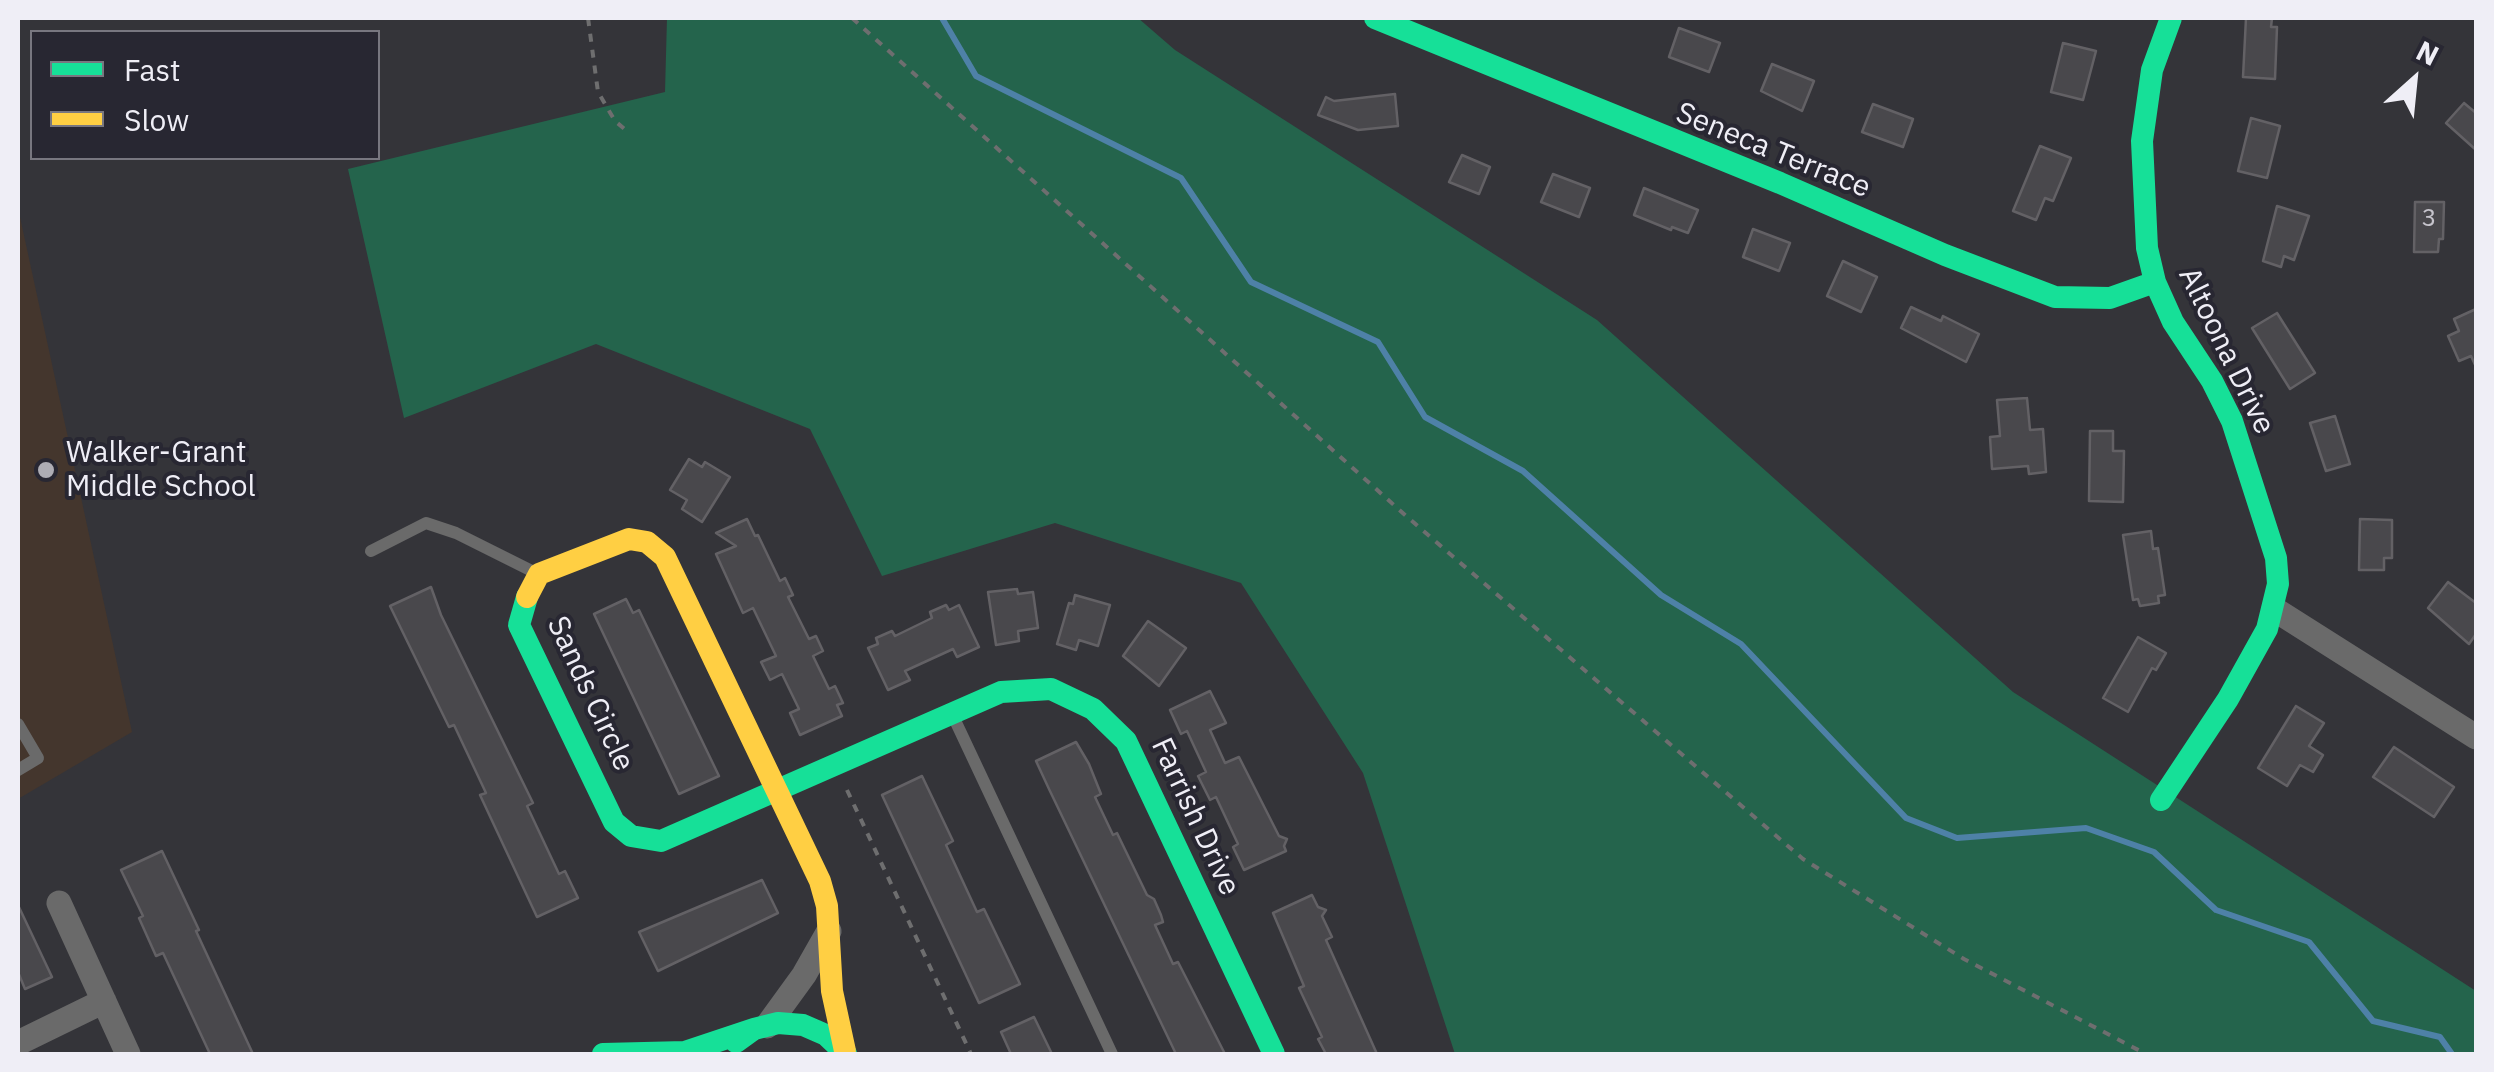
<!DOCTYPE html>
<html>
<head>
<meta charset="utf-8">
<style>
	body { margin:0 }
	#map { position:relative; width:2494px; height:1072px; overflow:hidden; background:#343439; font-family:"IBM Plex Sans",sans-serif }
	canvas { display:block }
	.frame { position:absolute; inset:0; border:20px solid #efeef6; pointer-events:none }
	.legend { position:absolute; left:30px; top:30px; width:350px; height:130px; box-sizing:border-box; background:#282732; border:2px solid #787780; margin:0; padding:12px 18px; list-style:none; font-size:30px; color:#efeef6 }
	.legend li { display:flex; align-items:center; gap:20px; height:50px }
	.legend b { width:50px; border:2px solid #787780 }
	.north { position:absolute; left:2364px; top:30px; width:100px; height:100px; -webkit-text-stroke:8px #282732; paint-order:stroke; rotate:27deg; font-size:28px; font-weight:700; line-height:40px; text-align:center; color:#efeef6 }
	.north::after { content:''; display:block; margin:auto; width:35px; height:45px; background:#efeef6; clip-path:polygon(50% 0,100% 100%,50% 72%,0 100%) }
</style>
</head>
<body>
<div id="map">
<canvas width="2494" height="1072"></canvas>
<div class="frame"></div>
<ul class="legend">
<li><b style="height:12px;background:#16e098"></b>Fast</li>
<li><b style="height:12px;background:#ffcf43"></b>Slow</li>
</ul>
<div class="north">N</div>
</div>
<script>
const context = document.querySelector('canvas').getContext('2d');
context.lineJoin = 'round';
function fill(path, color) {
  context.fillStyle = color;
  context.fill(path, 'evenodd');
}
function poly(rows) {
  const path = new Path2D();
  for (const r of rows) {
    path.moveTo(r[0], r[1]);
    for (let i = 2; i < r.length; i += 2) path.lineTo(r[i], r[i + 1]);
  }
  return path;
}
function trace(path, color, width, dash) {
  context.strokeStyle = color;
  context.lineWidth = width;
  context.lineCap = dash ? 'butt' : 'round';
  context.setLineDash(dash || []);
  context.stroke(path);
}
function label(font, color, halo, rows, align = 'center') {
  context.font = font + ' "IBM Plex Sans",sans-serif';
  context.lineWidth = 8;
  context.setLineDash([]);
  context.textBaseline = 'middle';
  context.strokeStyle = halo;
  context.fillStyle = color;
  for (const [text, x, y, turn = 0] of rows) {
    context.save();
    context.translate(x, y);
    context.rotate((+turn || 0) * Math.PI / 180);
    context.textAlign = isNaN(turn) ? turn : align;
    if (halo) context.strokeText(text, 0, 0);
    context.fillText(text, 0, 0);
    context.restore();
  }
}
const education = poly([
	[18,208,132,732,18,799]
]);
const forest = poly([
	[667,18,1138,18,1175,50,1597,320,2013,692,2476,991,2476,1054,1455,1054,1363,773,1241,583,1055,523,882,576,810,429,596,344,404,418,348,169,665,92]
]);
const stream = poly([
	[942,18,976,76,1181,178,1251,282,1378,342,1425,417,1523,471,1661,595,1741,644,1906,818,1957,838,2086,828,2154,852,2216,910,2309,942,2373,1021,2440,1037,2452,1054]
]);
const building = poly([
	[2246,18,2272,18,2271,27,2277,27,2275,79,2243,77,2246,18],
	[1679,28,1720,43,1709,72,1669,57,1679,28],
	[2063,43,2096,51,2083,100,2051,92,2063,43],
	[1772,64,1814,81,1802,111,1761,91,1772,64],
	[1395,94,1398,126,1358,130,1318,115,1326,97,1334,101,1395,94],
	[2464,103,2476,113,2476,150,2446,123,2464,103],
	[1873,104,1913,119,1903,147,1862,132,1873,104],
	[2251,118,2280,126,2267,178,2238,171,2251,118],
	[2040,146,2071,158,2053,201,2045,198,2036,220,2013,211,2040,146],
	[1462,155,1490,167,1479,194,1449,182,1462,155],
	[1553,174,1590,188,1579,217,1541,202,1553,174],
	[1644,188,1698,210,1688,233,1672,227,1671,230,1634,215,1644,188],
	[2415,202,2444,202,2443,239,2439,239,2438,252,2414,252,2415,202],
	[2277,206,2309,216,2294,260,2284,256,2281,267,2263,261,2277,206],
	[1753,229,1790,243,1779,271,1743,257,1753,229],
	[1843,261,1877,277,1861,312,1827,296,1843,261],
	[1911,307,1941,321,1943,316,1979,334,1966,362,1901,328,1911,307],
	[2476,309,2476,367,2471,356,2459,361,2448,336,2459,331,2454,319,2476,309],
	[2277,313,2315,373,2290,389,2252,328,2277,313],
	[2027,398,2030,430,2043,429,2046,472,2029,474,2028,466,1992,469,1990,437,2000,436,1997,400,2027,398],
	[2335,416,2350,464,2326,471,2310,423,2335,416],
	[2090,431,2113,431,2113,451,2124,451,2123,502,2089,501,2090,431],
	[689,459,702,467,705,462,730,477,702,522,682,509,687,500,670,490,689,459],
	[747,519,755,536,758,535,780,581,785,578,793,595,788,597,809,639,816,636,823,651,813,656,829,689,835,686,843,703,837,705,842,716,800,735,790,713,799,709,782,674,770,680,761,662,776,656,753,608,743,613,716,554,736,546,716,533,747,519],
	[2360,519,2392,520,2392,558,2384,558,2384,570,2359,570,2360,519],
	[2151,531,2153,549,2158,548,2165,595,2158,596,2159,603,2140,606,2138,599,2133,600,2123,535,2151,531],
	[2448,582,2476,603,2476,634,2469,644,2428,608,2448,582],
	[431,587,441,615,533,803,527,806,559,874,565,871,578,898,537,917,480,795,486,793,454,725,449,727,390,606,431,587],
	[1017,589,1018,594,1033,592,1038,628,1018,631,1019,641,996,645,988,592,1017,589],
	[1075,595,1110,605,1098,646,1079,640,1076,650,1057,644,1069,603,1073,604,1075,595],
	[626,599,633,613,639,610,719,776,679,794,594,614,626,599],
	[946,605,949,610,959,605,979,647,957,657,953,649,905,671,910,680,888,690,868,648,878,644,876,638,892,631,895,636,932,618,930,612,946,605],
	[1148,621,1186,648,1159,686,1123,656,1148,621],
	[2138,637,2166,653,2156,670,2152,668,2128,712,2103,698,2138,637],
	[1210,691,1226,723,1210,730,1225,763,1239,757,1279,836,1287,839,1284,846,1286,851,1244,870,1233,847,1238,844,1216,797,1210,800,1198,776,1206,772,1187,731,1181,734,1170,710,1210,691],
	[2296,706,2324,723,2309,746,2323,755,2313,772,2300,765,2287,786,2258,768,2296,706],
	[1076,742,1089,764,1101,794,1095,797,1113,835,1117,833,1147,895,1154,899,1161,915,1163,922,1155,925,1173,964,1178,962,1225,1054,1176,1054,1049,789,1036,761,1076,742],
	[2394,747,2454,787,2434,817,2373,777,2394,747],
	[922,776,953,841,946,845,977,912,984,909,1020,984,979,1003,882,795,922,776],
	[162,851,199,930,196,931,253,1054,210,1054,163,953,156,956,139,918,143,916,121,870,162,851],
	[762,880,778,913,658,971,639,932,762,880],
	[1312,895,1318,907,1326,910,1322,916,1332,937,1326,940,1377,1054,1326,1054,1318,1039,1322,1037,1299,988,1304,986,1273,913,1312,895],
	[18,905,52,977,25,989,18,972,18,905],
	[1034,1017,1052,1054,1011,1054,1001,1032,1034,1017]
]);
const path = poly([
	[588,18,598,92,615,121,628,132],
	[852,18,1405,515,1803,859,1964,959,2146,1054],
	[847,790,971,1054]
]);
const lane = poly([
	[371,551,426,523,456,533,536,573],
	[953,716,1112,1054],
	[18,724,38,758,18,770]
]);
const street = poly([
	[2274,609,2476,737],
	[59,903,128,1054],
	[767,1026,804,975,829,931],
	[18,1043,104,1001]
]);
const fast = poly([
	[1375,18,1780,183,1945,255,2055,297,2110,298,2155,282],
	[527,597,519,625,614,822,631,836,661,841,1001,692,1051,689,1093,709,1126,741,1274,1054],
	[2161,800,2228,699,2267,629,2278,584,2276,558,2232,421,2212,381,2173,322,2155,282,2147,248,2142,141,2152,70,2171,18],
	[736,1042,754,1029,778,1023,803,1025,826,1035,846,1054],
	[603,1054,685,1052,754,1029]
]);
const slow = poly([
	[527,597,539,574,629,539,647,542,665,557,820,881,827,906,832,991,845,1051]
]);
const markers = [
	[46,470,10,"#aeadb4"]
];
const numberNames = [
	["3",2429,219]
];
const streetNames = [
	["Seneca Terrace",1773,151,22],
	["Altoona Drive",2226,351,64],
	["Sands Circle",590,694,65],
	["Farrish Drive",1195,817,65]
];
const poiNames = [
	["Walker-Grant",66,453],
	["Middle School",66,487]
];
fill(education, '#44362d');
fill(forest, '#24644c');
trace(stream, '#4e81a7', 6);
fill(building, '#49484c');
trace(building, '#636165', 2.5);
trace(path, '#6e6e6f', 4, [8, 8]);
trace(lane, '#6a6a6a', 12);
trace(street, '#6a6a6a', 25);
trace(fast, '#16e098', 22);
trace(slow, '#ffcf43', 22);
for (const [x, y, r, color] of markers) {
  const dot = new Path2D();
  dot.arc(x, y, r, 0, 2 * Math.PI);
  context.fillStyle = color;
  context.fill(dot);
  trace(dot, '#282732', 4);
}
label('25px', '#c6c4cc', null, numberNames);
label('30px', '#efeef6', '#282732', streetNames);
label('30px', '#efeef6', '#282732', poiNames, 'left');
</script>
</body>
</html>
